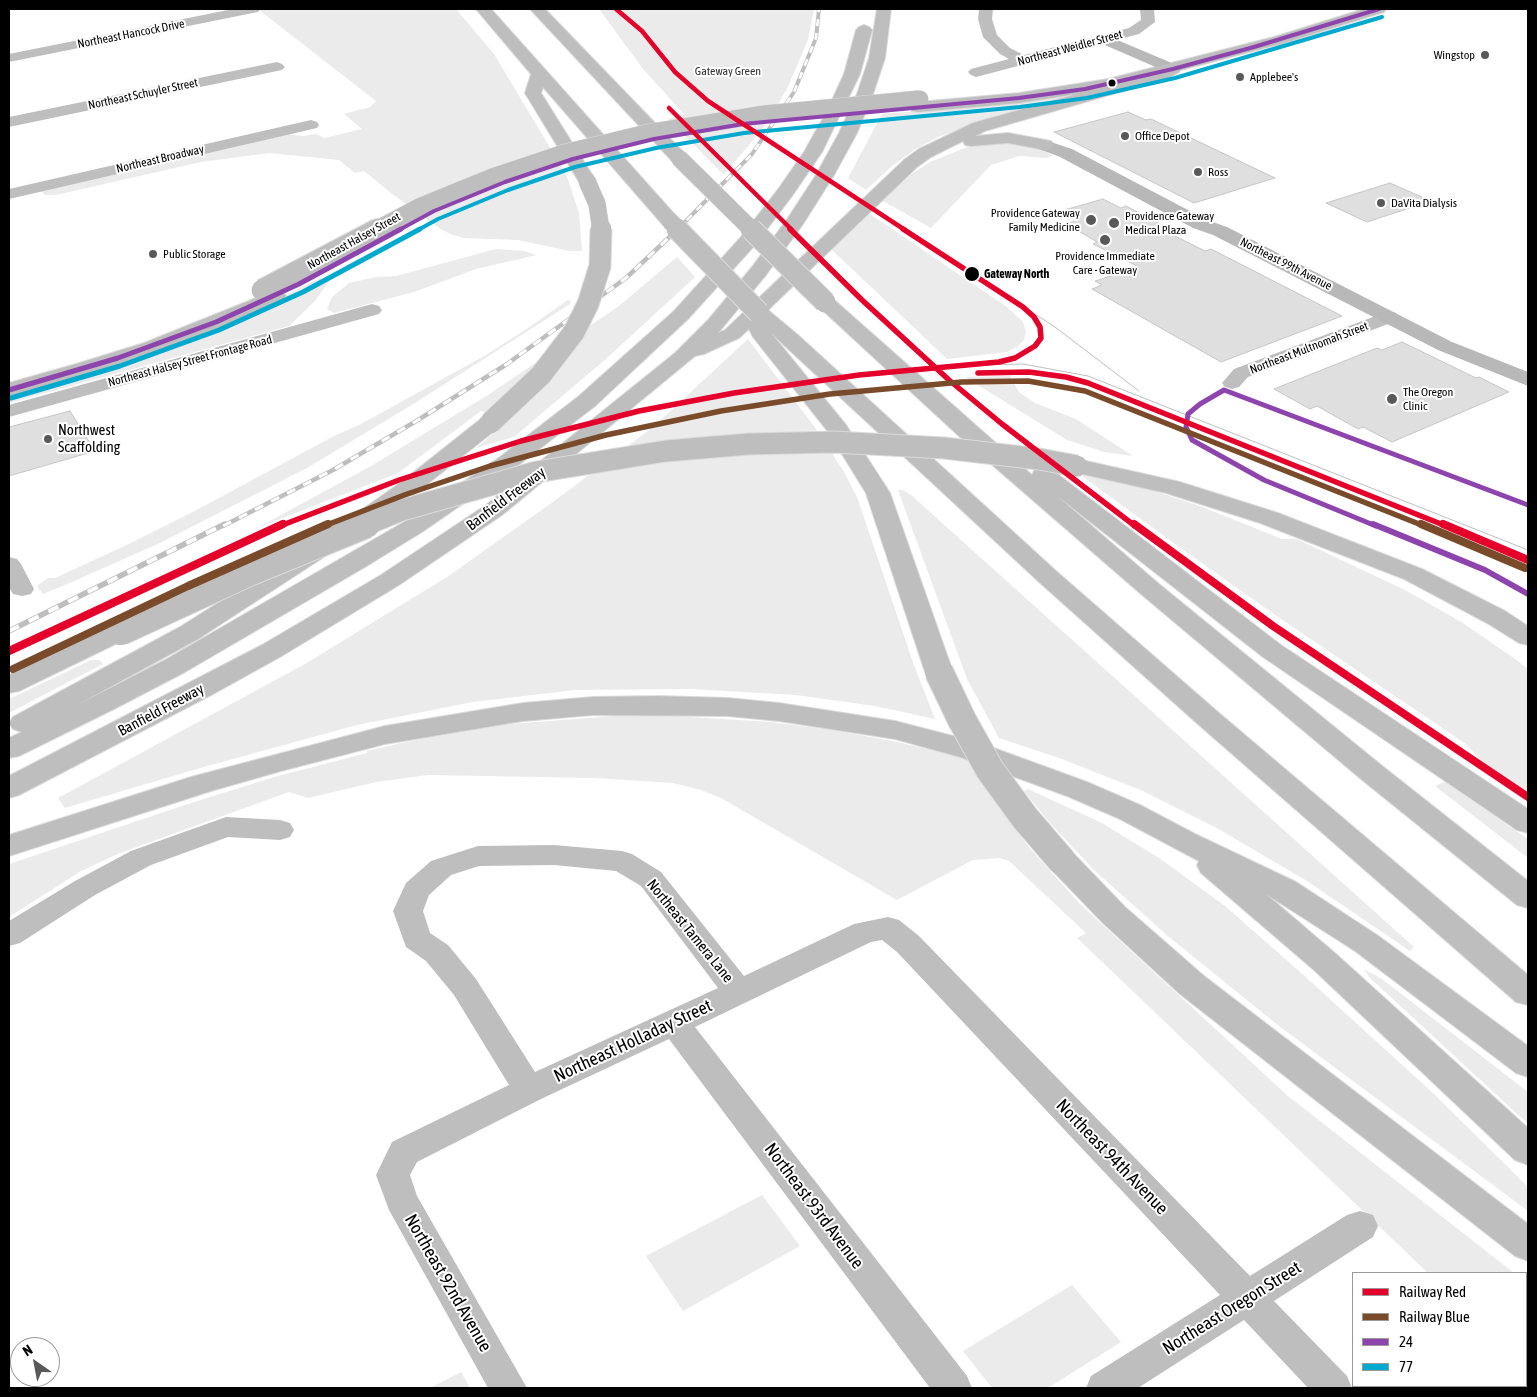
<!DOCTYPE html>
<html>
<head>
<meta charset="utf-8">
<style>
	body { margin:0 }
	#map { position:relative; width:1537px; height:1397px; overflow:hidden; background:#fff; font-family:"Asap Condensed",sans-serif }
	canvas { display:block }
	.frame { position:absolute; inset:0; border:10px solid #000; pointer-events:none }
	.legend { position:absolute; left:1352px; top:1272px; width:175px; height:115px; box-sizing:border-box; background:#fff; border:1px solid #999; margin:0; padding:6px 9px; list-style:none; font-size:15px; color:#000 }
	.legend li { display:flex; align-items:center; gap:10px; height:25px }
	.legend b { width:25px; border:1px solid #999 }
	.north { position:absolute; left:10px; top:1337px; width:50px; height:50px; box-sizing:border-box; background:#fff; border:1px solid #999; border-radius:50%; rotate:327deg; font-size:14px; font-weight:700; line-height:20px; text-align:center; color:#000 }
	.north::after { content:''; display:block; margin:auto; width:18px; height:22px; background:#595959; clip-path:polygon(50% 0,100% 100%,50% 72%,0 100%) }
</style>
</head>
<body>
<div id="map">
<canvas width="1537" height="1397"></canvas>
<div class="frame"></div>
<ul class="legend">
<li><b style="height:6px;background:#e4002b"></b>Railway Red</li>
<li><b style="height:6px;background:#7a4b2a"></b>Railway Blue</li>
<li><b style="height:6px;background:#8e44ad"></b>24</li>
<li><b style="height:6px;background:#00a9ce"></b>77</li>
</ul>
<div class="north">N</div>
</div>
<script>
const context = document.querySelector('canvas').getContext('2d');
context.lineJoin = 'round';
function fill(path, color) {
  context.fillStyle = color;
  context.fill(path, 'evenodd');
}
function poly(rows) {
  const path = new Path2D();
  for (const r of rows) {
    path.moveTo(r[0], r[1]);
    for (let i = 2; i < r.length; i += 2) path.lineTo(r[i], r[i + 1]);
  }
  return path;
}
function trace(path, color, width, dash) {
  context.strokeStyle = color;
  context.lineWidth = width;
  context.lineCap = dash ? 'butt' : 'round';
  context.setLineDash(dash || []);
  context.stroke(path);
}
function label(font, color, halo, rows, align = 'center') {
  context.font = font + ' "Asap Condensed",sans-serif';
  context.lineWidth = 4;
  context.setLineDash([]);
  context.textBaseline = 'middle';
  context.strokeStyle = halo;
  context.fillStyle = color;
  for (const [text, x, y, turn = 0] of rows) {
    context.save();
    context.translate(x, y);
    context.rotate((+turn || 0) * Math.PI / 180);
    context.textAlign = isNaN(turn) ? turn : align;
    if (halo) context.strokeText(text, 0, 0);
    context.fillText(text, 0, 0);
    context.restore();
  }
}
const green = poly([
	[263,9,456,9,494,54,567,176,579,213,582,251,569,251,518,240,464,238,453,235,442,230,391,193,364,171,355,173,339,160,269,153,201,162,56,195,45,195,40,190,288,134,303,136,316,134,324,138,362,129,344,114,370,107,376,101,259,10],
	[599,9,814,9,808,40,787,89,763,128,724,175,668,119,684,114,643,69],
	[1070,95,1072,96,988,119,938,137,914,150,892,166,866,190,848,178,882,114,1021,102],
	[1007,142,1045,151,1053,156,1046,158,1019,156,991,165,931,228,881,200,912,174,930,162,967,147],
	[870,214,1007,307,1023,322,1026,332,1024,340,1018,346,1007,352,947,359,831,249,866,216],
	[496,249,524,251,537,255,476,269,414,292,334,313,327,309,332,297,349,283,376,277,396,276],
	[677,257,695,277,607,358,514,437,476,448,512,418,481,411,398,473,257,528,371,466,488,395,619,306],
	[320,278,329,281,315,301,289,326,9,403,9,394,255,310],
	[568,300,571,301,570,304,415,403,307,468,160,543,72,582,43,594,37,586,48,578,55,578,133,542,191,513,334,436,361,424,486,355,525,330],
	[748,339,816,429,844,472,857,497,914,665,935,719,875,706,796,695,691,689,575,690,473,702,357,725,200,768,65,808,58,798,305,664,447,577,553,502,653,427],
	[1010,376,1019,392,1035,403,1076,419,1133,456,1104,452,1067,440,965,377],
	[1087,474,1139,486,1200,506,1282,539,1297,539,1407,591,1463,623,1518,661,1528,669,1528,802,1505,787,1466,744,1278,617,1175,544,1082,476],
	[898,490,903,490,911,495,1414,947,1410,951,1307,881,1215,827,1143,791,1062,759,999,738,967,679],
	[91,660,99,660,103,664,9,713,9,699],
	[657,715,771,722,832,730,897,742,966,758,1027,845,1080,904,1288,1096,1514,1273,1428,1273,1077,938,1086,933,1009,861,1000,858,973,860,897,900,721,798,701,790,673,783,595,778,428,775,376,782,308,798,289,792,120,853,81,871,9,917,9,864,194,802,278,776,367,753,367,751,410,741,511,724,615,716],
	[1445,782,1528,839,1528,858,1435,786],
	[1028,789,1102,823,1159,858,1225,906,1299,971,1433,1093,1528,1187,1528,1211,1279,1026,1169,937,1094,870,1048,821,1024,791],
	[1364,969,1382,979,1528,1092,1528,1124,1370,978],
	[762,1195,800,1246,683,1311,646,1256],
	[1072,1285,1121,1342,1048,1388,992,1388,963,1351],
	[461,1372,470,1388,430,1388]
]);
const building = poly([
	[1128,112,1146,120,1151,119,1275,178,1194,203,1054,132,1128,112],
	[1390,183,1431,201,1367,222,1326,203,1390,183],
	[1103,199,1121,208,1126,206,1164,226,1159,228,1205,251,1211,249,1342,316,1221,362,1092,289,1102,285,1095,281,1139,267,1093,244,1097,242,1067,224,1078,220,1061,211,1103,199],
	[1402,342,1476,378,1479,377,1509,392,1392,442,1363,427,1358,429,1317,406,1310,409,1274,389,1377,348,1382,350,1402,342],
	[70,411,95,451,9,476,9,427,70,411]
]);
const street = poly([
	[233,9,260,9,258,12,253,13,9,62,9,54,233,9],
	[979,9,993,9,992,19,997,35,1010,48,1024,55,1129,28,1141,20,1140,9,1154,9,1155,22,1139,34,976,77,971,75,968,72,971,69,1009,59,1000,54,983,37,978,19,979,9],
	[277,62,282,64,285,67,282,70,9,127,9,117,277,62],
	[311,120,317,122,319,125,317,128,9,199,9,189,311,120],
	[372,304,379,306,382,310,379,314,9,417,9,405,372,304],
	[1389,311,1396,313,1399,317,1396,321,1248,377,1239,387,1232,389,1225,387,1222,383,1234,369,1389,311],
	[9,557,17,559,21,564,34,589,31,594,22,596,13,594,10,589,9,557],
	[226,817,280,820,290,823,294,830,290,837,280,840,228,837,151,865,95,895,20,943,9,946,9,921,75,881,131,851,226,817],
	[554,845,622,851,632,854,661,872,744,976,854,924,888,917,899,920,919,936,1250,1276,1347,1215,1360,1211,1373,1215,1378,1226,1373,1237,1274,1301,1347,1376,1352,1388,1308,1388,1244,1320,1138,1388,1086,1388,1091,1376,1220,1295,897,952,882,940,871,942,695,1027,967,1376,972,1388,930,1388,669,1039,541,1099,417,1162,410,1175,417,1196,527,1388,488,1388,389,1210,376,1175,392,1142,509,1085,454,995,426,961,406,947,393,911,406,883,431,861,478,846,554,845],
	[554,865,616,871,641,886,718,988,535,1072,476,979,448,945,430,933,423,911,429,895,451,875,479,866,554,865]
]);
const secondary = poly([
	[1103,34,1179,66,1181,69,1179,72,1173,74,1167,72,1098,42,1095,39,1098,36,1103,34],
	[1045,140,1072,149,1207,220,1227,227,1452,342,1528,372,1528,386,1438,350,1213,235,1193,228,1060,157,1039,149,1036,145,1039,141,1045,140]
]);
const primary = poly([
	[1364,9,1386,9,1384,12,1284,43,1108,89,1019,103,918,112,912,111,910,107,912,103,918,102,1019,93,1108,79,1274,37,1364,9],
	[276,290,283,292,286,296,283,300,223,326,158,351,92,374,9,396,9,383,76,364,144,343,276,290]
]);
const highway = poly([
	[476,9,491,9,677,217,679,221,677,225,670,227,663,225,543,87,541,93,596,181,593,185,587,186,581,185,525,93,531,74,476,9],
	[530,9,545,9,685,154,688,158,685,162,679,163,673,162,530,9],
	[877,9,891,9,885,58,873,94,857,133,834,175,803,224,766,275,718,333,725,330,905,159,919,149,973,123,1156,72,1167,66,1179,66,1181,69,1179,72,1168,78,985,131,975,136,1008,133,1051,141,1054,145,1051,149,1045,150,1008,143,971,146,965,145,963,141,931,157,917,167,768,310,798,335,1056,571,1219,713,1528,975,1528,1005,1516,1002,1199,725,1038,581,771,333,846,425,890,493,953,672,949,678,939,680,929,678,925,672,866,493,829,433,753,337,749,329,739,338,704,354,695,356,502,515,399,585,280,657,215,693,19,795,9,798,9,776,262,645,381,575,486,505,675,353,709,319,752,267,788,218,816,175,839,133,857,94,869,58,877,9],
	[864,25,869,27,872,30,860,74,822,152,792,196,755,245,688,319,595,406,516,467,422,532,365,567,185,672,114,709,19,756,9,758,9,738,22,732,13,729,9,723,13,717,180,627,309,545,318,543,327,545,330,550,327,555,198,639,77,705,165,660,404,522,500,457,579,396,674,311,741,237,779,188,804,152,827,111,844,74,856,30,859,27,864,25],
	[825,296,832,298,1032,475,1035,469,1043,467,1051,469,1281,645,1528,809,1528,833,1517,830,1263,657,1056,495,1159,584,1381,765,1528,881,1528,908,1517,905,1361,779,1141,594,960,437,818,306,815,302,818,298,825,296],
	[490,416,498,418,501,423,498,428,416,493,361,533,352,535,343,533,340,528,343,523,400,483,482,418,490,416],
	[1077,459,1180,482,1278,513,1422,569,1505,611,1528,626,1528,645,1519,643,1487,623,1404,579,1260,523,1166,493,1069,471,1065,466,1069,461,1077,459],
	[121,623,130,625,134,631,130,637,19,691,9,693,9,675,112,625,121,623],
	[657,696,728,698,779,703,895,721,980,743,1087,782,1140,805,1195,834,1296,882,1377,935,1528,1046,1528,1077,1516,1073,1355,951,1266,894,1336,954,1528,1128,1528,1165,1515,1160,1314,970,1201,873,1197,865,1199,861,1120,819,1067,796,960,757,895,739,779,721,728,716,593,715,523,721,385,744,281,771,211,791,9,856,9,835,191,777,385,726,523,703,593,697,657,696],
	[1062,850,1073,853,1125,907,1204,976,1528,1224,1528,1261,1515,1256,1180,994,1103,923,1051,869,1047,861,1051,853,1062,850]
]);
const tram = poly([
	[1009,297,1055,327,1139,391],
	[968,365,1023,364,1088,376,1528,550]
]);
const railFar2 = poly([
	[677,230,752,154,794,92,816,38,819,9]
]);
const railFar1 = poly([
	[223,526,333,470,418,420,507,364,626,278,678,229]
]);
const rail = poly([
	[9,631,225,524]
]);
const primaryBridgeFar1 = poly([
	[376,230,421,206,492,177,564,153,647,133,765,114,920,99]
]);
const primaryBridge = poly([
	[262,290,378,229]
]);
const highwayBridgeFar2 = poly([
	[679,158,752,230],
	[587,181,597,204,601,230],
	[670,221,679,230]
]);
const highwayBridgeFar1 = poly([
	[677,229,759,313],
	[751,229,825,302],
	[490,423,541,375,574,332,588,304,600,266,601,229],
	[363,526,399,511,536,472,666,451,749,444,834,442,944,448,1039,459,1077,466]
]);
const highwayBridge = poly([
	[121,631,251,571,366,524],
	[939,672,962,720,990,770,1025,818,1062,861]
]);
const bus1Far2 = poly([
	[399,230,434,211,505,182,573,159,654,139,743,124,1019,98,1085,89,1173,69,1254,47,1379,9]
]);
const bus1Far1 = poly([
	[9,390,118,358,216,322,299,284,401,229],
	[1376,526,1264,480,1192,440,1186,427,1188,414,1200,404,1224,390,1528,505]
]);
const bus1 = poly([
	[1373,524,1485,570,1528,594]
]);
const bus2Far1 = poly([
	[418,230,438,219,508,190,575,167,656,148,744,133,1020,107,1087,98,1175,78,1382,17]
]);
const bus2 = poly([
	[11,398,120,366,219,330,303,292,420,229]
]);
const rail1Far2 = poly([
	[616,9,642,31,675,72,708,101,905,230],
	[669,108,792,230]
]);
const rail1Far1 = poly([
	[790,229,862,300,949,380,1002,424,1135,526],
	[978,373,1029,372,1066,377,1088,383,1446,526],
	[280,526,399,480,521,441,639,411,734,393,859,375,999,362,1015,358,1035,346,1041,338,1040,327,1034,317,1023,307,903,229]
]);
const rail1 = poly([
	[1134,524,1273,626,1528,797],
	[1443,524,1528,560],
	[9,651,283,524]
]);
const rail2Far1 = poly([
	[324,526,407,494,490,466,606,435,721,411,830,394,962,382,1028,381,1085,391,1424,526]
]);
const rail2 = poly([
	[1421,524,1525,568],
	[13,669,188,586,328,524]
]);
const markers = [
	[1485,55,5,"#595959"],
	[1240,77,5,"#595959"],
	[1112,83,4.5,"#000"],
	[1125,136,5,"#595959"],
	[1198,172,5,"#595959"],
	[1381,203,5,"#595959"],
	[1091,220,6,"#595959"],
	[1114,223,6,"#595959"],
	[1105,240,6,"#595959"],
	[153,254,5,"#595959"],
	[972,274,8,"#000"],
	[1392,399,6,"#595959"],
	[48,439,5,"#595959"]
];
const farStreetnames = [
	["Northeast Hancock Drive",131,34,-11],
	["Northeast Weidler Street",1070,48,-15],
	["Northeast Schuyler Street",143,94,-12],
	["Northeast Broadway",160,159,-13],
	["Northeast Halsey Street",354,241,-29],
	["Northeast 99th Avenue",1286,264,27],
	["Northeast Multnomah Street",1309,348,-21],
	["Northeast Halsey Street Frontage Road",190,361,-15]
];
const farPoinames = [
	["Wingstop",1475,55,"right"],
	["Applebee's",1250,77],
	["Office Depot",1135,136],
	["Ross",1208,172],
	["DaVita Dialysis",1391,203],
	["Providence Gateway",1080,213,"right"],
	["Family Medicine",1080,227,"right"],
	["Providence Gateway",1125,216],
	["Medical Plaza",1125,230],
	["Public Storage",163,254],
	["Providence Immediate",1105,256,"center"],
	["Care - Gateway",1105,270,"center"],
	["The Oregon",1403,392],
	["Clinic",1403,406]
];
const farParknames = [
	["Gateway Green",728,71]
];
const farStopnames = [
	["Gateway North",984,274]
];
const poiNames = [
	["Northwest",58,430],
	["Scaffolding",58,447]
];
const streetNames = [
	["Banfield Freeway",506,499,-37],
	["Banfield Freeway",161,710,-28],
	["Northeast Tamera Lane",690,931,51]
];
const nearStreetnames = [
	["Northeast Holladay Street",633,1041,-25],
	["Northeast 94th Avenue",1112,1157,46],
	["Northeast 93rd Avenue",814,1206,53],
	["Northeast 92nd Avenue",448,1283,60],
	["Northeast Oregon Street",1232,1308,-32]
];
fill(green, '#ebebeb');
fill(building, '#dfdfdf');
trace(building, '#c6c6c6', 1);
trace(primary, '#dbdbdb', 2);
trace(highway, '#dbdbdb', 2);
fill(street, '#bebebe');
fill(secondary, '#b8b8b8');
fill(primary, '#bebebe');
fill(highway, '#bebebe');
trace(tram, '#bebebe', 1);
trace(railFar2, '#bebebe', 4);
trace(railFar1, '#bebebe', 4.5);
trace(rail, '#bebebe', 5.5);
trace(railFar2, '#fff', 2.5, [7]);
trace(railFar1, '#fff', 3, [9]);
trace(rail, '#fff', 4, [11]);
trace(primaryBridgeFar1, '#dbdbdb', 18, []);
trace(primaryBridge, '#dbdbdb', 23, []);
trace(highwayBridgeFar2, '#dbdbdb', 18, []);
trace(highwayBridgeFar1, '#dbdbdb', 23, []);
trace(highwayBridge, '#dbdbdb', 30, []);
trace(primaryBridgeFar1, '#bebebe', 17);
trace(primaryBridge, '#bebebe', 21);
trace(highwayBridgeFar2, '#bebebe', 17);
trace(highwayBridgeFar1, '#bebebe', 21);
trace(highwayBridge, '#bebebe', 28);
trace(bus1Far2, '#8e44ad', 4);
trace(bus1Far1, '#8e44ad', 5);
trace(bus1, '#8e44ad', 6);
trace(bus2Far1, '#00a9ce', 4);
trace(bus2, '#00a9ce', 5);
trace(rail1Far2, '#e4002b', 4.5);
trace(rail1Far1, '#e4002b', 5.5);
trace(rail1, '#e4002b', 8);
trace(rail2Far1, '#7a4b2a', 5.5);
trace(rail2, '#7a4b2a', 8);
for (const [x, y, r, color] of markers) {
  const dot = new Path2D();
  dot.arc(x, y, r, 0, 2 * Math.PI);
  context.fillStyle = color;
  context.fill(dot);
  trace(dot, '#fff', 2);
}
label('12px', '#000', '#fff', farStreetnames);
label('12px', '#000', '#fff', farPoinames, 'left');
label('12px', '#323232', '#fff', farParknames);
label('bold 12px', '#000', '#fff', farStopnames, 'left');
label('15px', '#000', '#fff', poiNames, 'left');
label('15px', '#000', '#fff', streetNames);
label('18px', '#000', '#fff', nearStreetnames);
</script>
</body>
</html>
